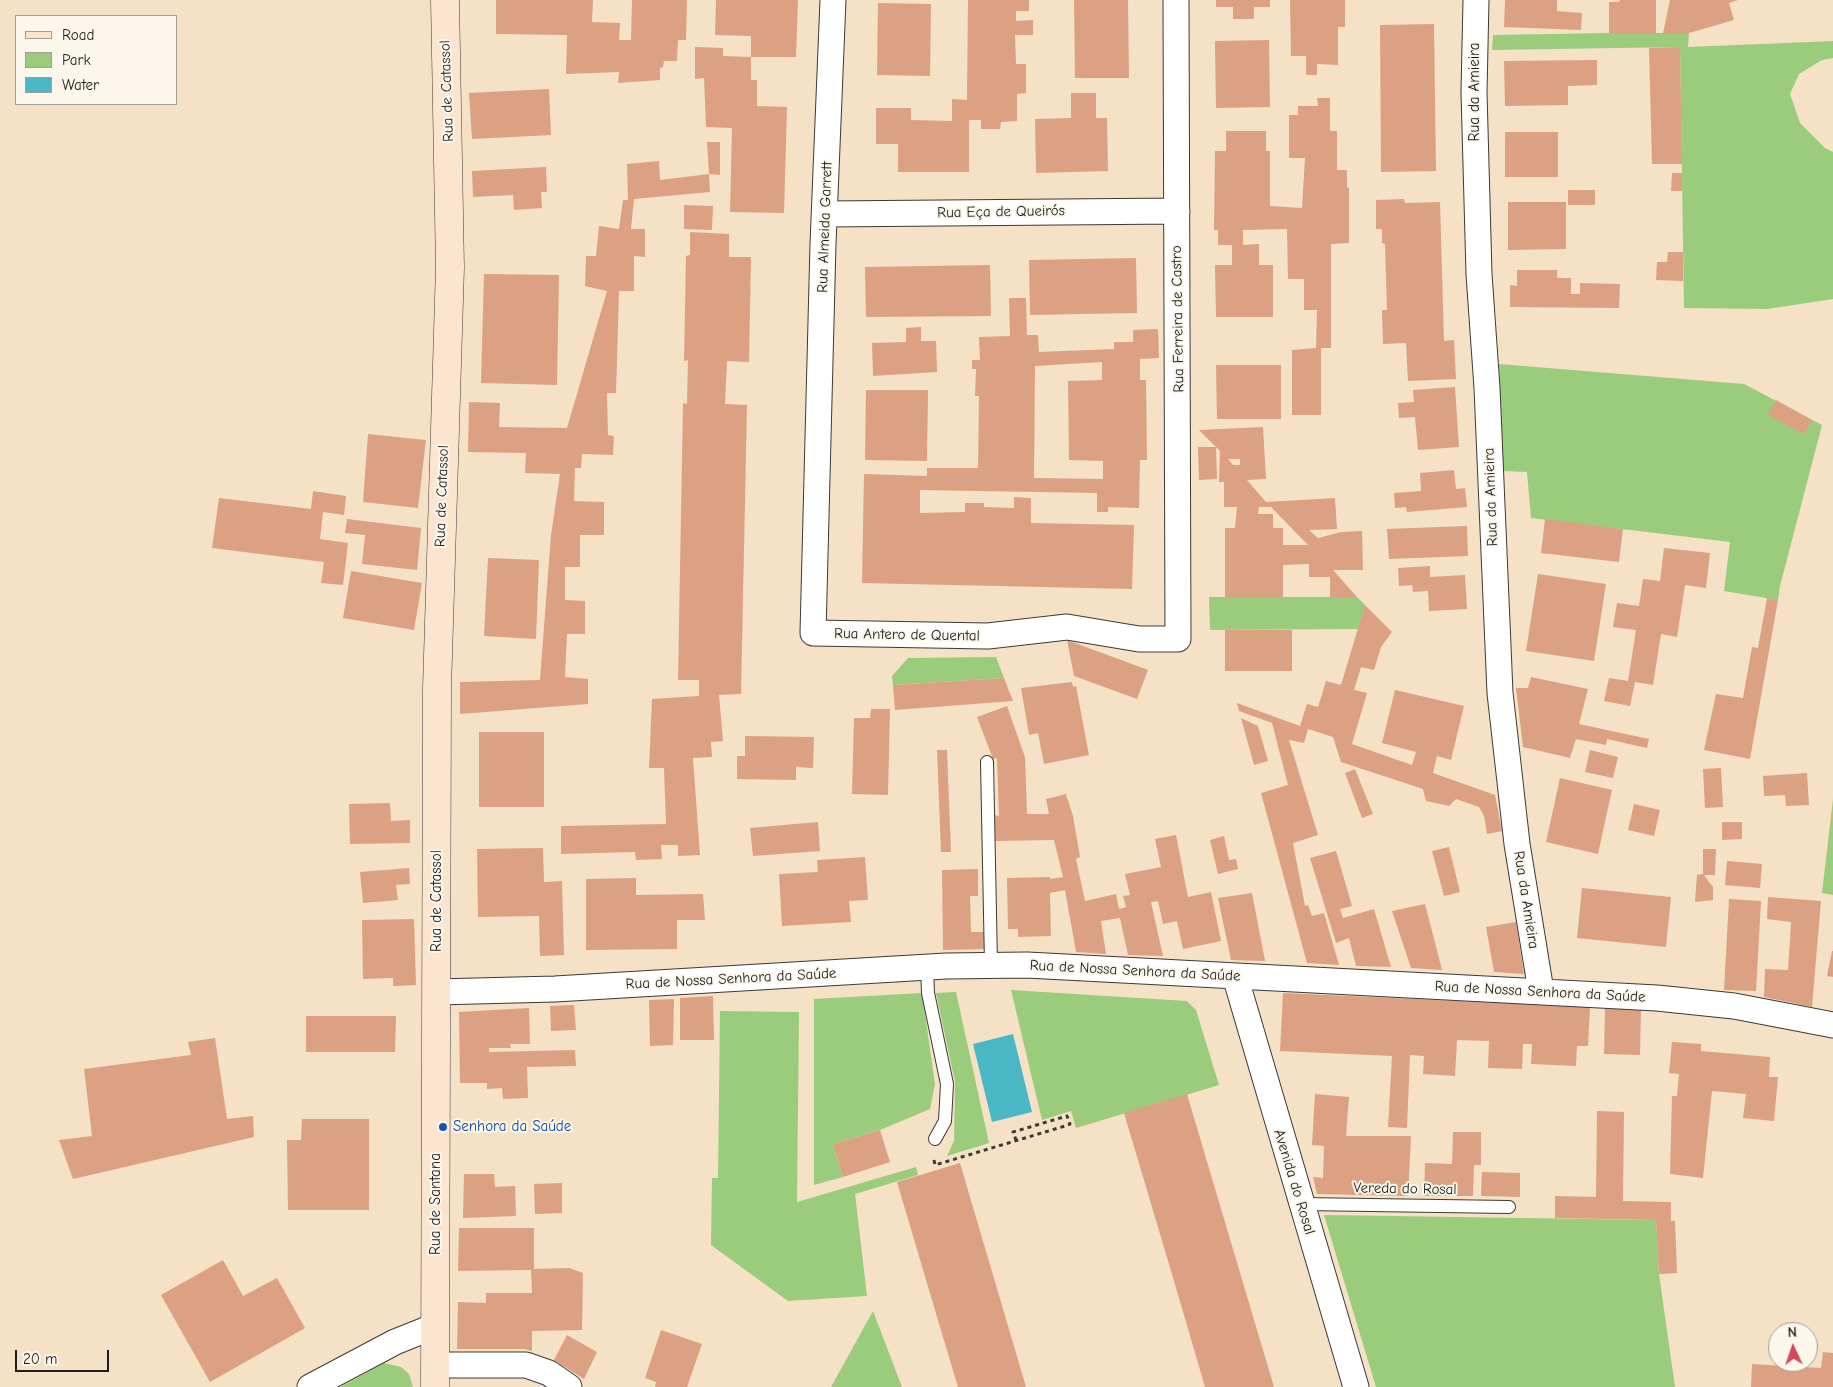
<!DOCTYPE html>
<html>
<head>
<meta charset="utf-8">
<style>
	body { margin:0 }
	#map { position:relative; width:1833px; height:1387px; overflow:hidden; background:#f4e1c6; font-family:"Comic Neue",sans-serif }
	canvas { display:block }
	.legend { position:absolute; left:15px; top:15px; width:162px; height:90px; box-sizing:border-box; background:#fbf7ec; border:1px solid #a29f99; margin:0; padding:6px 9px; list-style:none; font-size:15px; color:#1c1c1c }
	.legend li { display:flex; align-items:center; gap:10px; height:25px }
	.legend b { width:25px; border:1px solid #a29f99 }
	.north { position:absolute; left:1768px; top:1322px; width:50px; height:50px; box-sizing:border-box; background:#fbf7ec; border:1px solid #a29f99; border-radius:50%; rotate:357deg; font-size:14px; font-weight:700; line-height:20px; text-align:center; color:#1c1c1c }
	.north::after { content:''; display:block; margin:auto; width:18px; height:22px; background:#d1495b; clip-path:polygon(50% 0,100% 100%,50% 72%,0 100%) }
	.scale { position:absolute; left:15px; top:1350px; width:94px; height:22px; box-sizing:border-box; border:2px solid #1c1c1c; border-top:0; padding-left:6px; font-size:15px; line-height:18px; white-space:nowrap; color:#1c1c1c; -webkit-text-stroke:4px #fbf7ec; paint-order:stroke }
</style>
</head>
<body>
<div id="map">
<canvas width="1833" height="1387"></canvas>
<ul class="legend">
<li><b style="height:6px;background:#fce5cf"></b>Road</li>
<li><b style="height:14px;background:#9bcc7b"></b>Park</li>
<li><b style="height:14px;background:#4ab7c4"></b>Water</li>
</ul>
<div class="north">N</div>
<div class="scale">20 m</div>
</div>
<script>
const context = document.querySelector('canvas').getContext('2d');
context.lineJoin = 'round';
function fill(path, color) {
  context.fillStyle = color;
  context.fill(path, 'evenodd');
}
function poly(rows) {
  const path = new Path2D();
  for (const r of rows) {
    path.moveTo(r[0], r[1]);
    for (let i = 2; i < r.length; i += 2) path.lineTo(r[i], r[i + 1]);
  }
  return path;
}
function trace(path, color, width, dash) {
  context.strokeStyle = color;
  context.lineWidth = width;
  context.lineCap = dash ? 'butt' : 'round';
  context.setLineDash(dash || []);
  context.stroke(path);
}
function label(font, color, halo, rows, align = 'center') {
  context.font = font + ' "Comic Neue",sans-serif';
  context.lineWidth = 4;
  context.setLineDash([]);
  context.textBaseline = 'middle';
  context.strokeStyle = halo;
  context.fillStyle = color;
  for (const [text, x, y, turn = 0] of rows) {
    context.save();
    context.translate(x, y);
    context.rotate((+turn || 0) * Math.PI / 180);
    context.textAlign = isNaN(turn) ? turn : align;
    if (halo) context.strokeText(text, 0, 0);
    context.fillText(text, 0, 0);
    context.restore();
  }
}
const green = poly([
	[1609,33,1689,33,1688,47,1833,41,1833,58,1822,60,1799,74,1790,94,1800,123,1825,148,1833,152,1833,299,1767,309,1684,308,1680,47,1492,50,1493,35],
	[1499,364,1744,384,1822,425,1780,586,1778,600,1724,591,1730,542,1531,518,1527,472,1503,471],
	[1209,597,1357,597,1365,605,1358,629,1210,630],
	[996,657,1004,678,893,685,892,676,908,658],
	[1833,799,1833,895,1822,893],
	[1011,990,1187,1001,1196,1010,1219,1085,1076,1128,1071,1111,1042,1120],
	[956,992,989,1143,947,1156,954,1141,955,1082,936,993],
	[922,993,935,1084,930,1109,880,1130,833,1144,843,1177,814,1185,814,999],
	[720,1011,799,1012,797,1202,916,1167,918,1175,855,1194,867,1296,788,1301,711,1245,712,1178,718,1178],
	[1324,1215,1656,1220,1659,1274,1675,1387,1376,1387],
	[873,1311,902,1387,831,1387],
	[384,1363,401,1367,409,1374,413,1387,340,1387]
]);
const water = poly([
	[1013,1034,1032,1112,992,1122,973,1044]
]);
const building = poly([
	[496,0,593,0,592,22,620,23,619,40,631,40,632,0,687,0,686,40,678,40,677,61,664,61,663,67,660,68,660,80,618,83,619,72,566,74,567,35,496,34],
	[716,0,798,0,796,57,751,57,751,80,757,80,757,106,787,107,784,213,730,212,732,128,706,127,704,78,695,79,695,47,723,48,723,56,751,57,751,36,715,35],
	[968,0,1029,0,1029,11,1016,11,1016,21,1033,20,1033,35,1015,35,1016,64,1026,64,1026,93,1017,94,1017,121,1001,122,1000,129,981,129,981,120,969,120,969,172,898,172,898,144,876,144,876,108,911,108,911,120,952,121,952,99,967,100],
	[1074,0,1128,0,1129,78,1075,78],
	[1216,0,1270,0,1270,7,1254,7,1254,19,1233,19,1233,7,1216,7],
	[1290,0,1345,0,1345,27,1338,27,1338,65,1317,64,1317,75,1306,75,1306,56,1291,56],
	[1505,0,1557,0,1557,11,1582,13,1581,30,1504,27],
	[1620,0,1656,0,1656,33,1609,33,1609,2,1619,2],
	[1670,0,1738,0,1729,3,1734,20,1689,33,1663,33],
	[878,3,931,4,930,76,877,75],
	[1434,24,1436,171,1381,172,1380,25],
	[1269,40,1270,107,1216,108,1215,41],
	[1680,47,1682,164,1652,164,1649,48],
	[1597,60,1597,85,1568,86,1568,105,1505,106,1504,61],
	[549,89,551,135,472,139,469,93],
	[1071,93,1096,93,1096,118,1107,118,1108,171,1036,173,1035,119,1071,118],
	[1317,98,1330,98,1330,131,1337,131,1337,170,1347,170,1347,188,1349,187,1349,243,1331,244,1331,348,1321,348,1321,415,1292,415,1292,350,1316,348,1317,310,1304,310,1304,279,1288,279,1287,229,1243,230,1243,245,1259,244,1259,265,1273,265,1273,317,1216,317,1215,265,1232,265,1232,245,1218,245,1218,230,1214,230,1215,151,1226,151,1226,131,1266,131,1266,151,1270,151,1270,206,1302,208,1305,158,1289,158,1289,115,1298,115,1298,106,1318,106],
	[1505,132,1558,132,1558,177,1505,177],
	[707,142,720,142,720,175,709,174],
	[659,161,660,180,709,174,710,192,634,199,631,229,645,229,645,257,634,256,634,291,619,291,616,393,607,393,608,435,614,436,613,455,582,454,581,468,575,468,574,501,604,502,604,535,580,535,580,567,565,567,565,600,585,601,585,634,567,634,565,677,588,679,588,704,460,714,460,682,540,680,551,535,560,474,525,473,526,453,468,452,469,402,500,403,499,427,567,428,607,291,585,286,586,256,596,256,599,226,619,229,623,200,628,200,627,164],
	[546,167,547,192,541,192,542,208,514,210,513,195,473,197,472,171],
	[1672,173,1682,173,1682,191,1671,191],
	[1568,190,1595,190,1595,205,1568,205],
	[1404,199,1405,203,1440,202,1444,341,1454,340,1456,379,1408,381,1406,343,1383,344,1382,310,1387,310,1385,244,1382,243,1382,229,1376,229,1376,200],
	[1508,202,1566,202,1566,249,1508,250],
	[684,205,713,206,712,230,684,229],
	[690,232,729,234,729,257,751,257,749,362,727,361,725,404,747,405,741,694,719,695,723,741,711,742,712,757,693,758,700,855,678,856,678,845,661,845,662,859,636,860,635,852,561,854,561,826,666,824,664,768,649,768,652,699,699,696,699,680,678,680,683,403,687,404,688,360,684,361,686,256,690,255],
	[1668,252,1683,252,1683,281,1656,280,1657,262,1667,262],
	[1136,258,1137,313,1030,315,1029,260],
	[990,265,991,316,866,317,865,267],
	[1517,270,1557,270,1557,278,1571,278,1571,294,1580,294,1580,283,1620,284,1619,308,1510,307,1510,285,1517,286],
	[484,274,559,275,557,385,481,383],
	[1009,298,1026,298,1027,335,1038,335,1039,352,1114,349,1114,342,1133,342,1133,330,1158,329,1159,358,1140,359,1140,380,1146,380,1147,460,1140,460,1139,508,1108,507,1108,512,1097,512,1097,493,920,490,920,513,965,512,965,503,984,503,984,507,1014,508,1014,497,1031,498,1031,523,1134,525,1132,589,862,583,864,474,927,476,927,468,978,468,979,396,975,396,976,369,972,369,972,360,980,360,979,337,1010,336],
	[1102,362,1102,380,1068,381,1069,460,1103,461,1103,479,1034,478,1035,366],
	[921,327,921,341,936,341,937,372,873,376,872,343,906,342,906,328],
	[1216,365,1281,365,1281,419,1217,419],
	[1455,387,1459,447,1418,450,1415,417,1399,418,1398,403,1414,402,1413,390],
	[866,390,928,390,927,461,865,460],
	[1776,400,1812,420,1804,434,1768,415],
	[1263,427,1266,479,1247,480,1266,502,1335,498,1337,529,1309,530,1318,538,1341,532,1362,531,1363,570,1333,570,1357,597,1330,597,1330,577,1309,577,1309,564,1283,565,1283,597,1225,597,1225,528,1235,528,1237,507,1224,507,1224,482,1219,482,1220,451,1199,430],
	[1228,459,1240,459,1240,465,1233,465],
	[1259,507,1271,507,1308,545,1283,545,1283,528,1273,528,1273,514,1258,514],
	[368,434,426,440,418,508,363,502],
	[1198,447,1216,447,1217,479,1199,480],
	[1454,470,1456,489,1465,488,1467,507,1407,512,1406,507,1395,508,1394,493,1421,491,1420,473],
	[313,491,346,496,344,515,323,512,320,539,348,543,343,585,321,583,324,562,212,548,219,498,311,509],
	[347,519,421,528,417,570,362,564,365,535,345,533],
	[1545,519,1623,529,1619,562,1541,553],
	[1467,526,1468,556,1389,559,1387,529],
	[1664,548,1710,553,1706,588,1685,585,1677,637,1661,634,1653,685,1635,682,1630,706,1604,701,1609,678,1628,681,1636,630,1613,627,1617,603,1639,606,1643,579,1660,581],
	[488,558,539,560,536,639,484,636],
	[1430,566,1430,577,1465,575,1467,609,1429,611,1428,591,1413,592,1412,585,1399,586,1398,568],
	[351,571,422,583,414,630,343,618],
	[1538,574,1606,584,1594,661,1526,651],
	[1767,598,1778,600,1750,759,1704,750,1716,694,1743,698,1752,647,1758,648],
	[1365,605,1392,632,1381,647,1374,670,1361,667,1354,690,1367,693,1352,744,1412,765,1416,752,1382,743,1395,690,1464,706,1451,760,1437,756,1433,773,1495,795,1502,831,1487,834,1484,816,1479,807,1456,799,1449,806,1426,801,1423,789,1341,762,1333,737,1308,729,1304,743,1289,740,1318,835,1293,843,1305,906,1308,905,1312,916,1324,913,1339,965,1307,963,1261,793,1288,785,1272,723,1239,711,1237,703,1300,726,1307,704,1318,707,1326,681,1341,685],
	[1225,630,1292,630,1292,671,1225,671],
	[1067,640,1148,670,1137,699,1074,676],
	[1531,677,1588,689,1579,724,1649,739,1647,748,1607,739,1606,745,1576,739,1570,758,1523,747,1516,688,1528,688],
	[1004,678,1013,701,895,710,893,685],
	[1072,682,1073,687,1076,686,1089,755,1044,764,1038,733,1029,735,1021,688],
	[1007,706,1025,757,1027,814,1049,814,1046,799,1066,794,1073,816,1080,857,1076,859,1085,901,1116,894,1119,909,1126,907,1123,896,1130,895,1125,874,1161,867,1155,839,1176,835,1188,897,1211,892,1221,941,1183,949,1177,921,1163,924,1158,901,1151,902,1163,956,1128,955,1120,918,1101,921,1106,954,1076,952,1065,890,1050,893,1051,936,1018,937,1018,929,1008,929,1007,878,1050,877,1050,879,1063,877,1054,840,995,841,994,815,999,816,997,758,993,759,977,717],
	[871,709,890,709,888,795,852,794,854,718,870,718],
	[1241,718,1258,726,1268,761,1254,765],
	[479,732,544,732,544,807,479,807],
	[745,736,814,737,813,768,796,767,796,780,737,779,737,756,745,756],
	[937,750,947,750,951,852,941,852],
	[1590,750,1618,757,1613,778,1585,772],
	[1721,768,1723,807,1705,808,1703,769],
	[1355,769,1373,814,1362,818,1345,773],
	[1807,773,1809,805,1786,806,1785,795,1764,796,1763,776],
	[1560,778,1612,790,1598,854,1546,842],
	[390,803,391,821,410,820,410,843,350,844,349,804],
	[1634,804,1660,810,1654,836,1628,830],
	[818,822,820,851,753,856,750,828],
	[1722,822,1742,822,1742,839,1722,840],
	[1224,836,1229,860,1236,859,1238,869,1218,874,1210,840],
	[1449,847,1460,892,1444,896,1432,851],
	[543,848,544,882,562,881,564,955,540,956,539,916,478,917,477,849],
	[1703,849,1716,849,1715,875,1704,875,1713,887,1713,900,1695,902,1697,875,1703,874],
	[1336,851,1352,906,1340,909,1343,918,1374,909,1391,967,1356,966,1349,938,1336,943,1310,858],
	[865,857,868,900,849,901,851,922,782,926,779,874,818,872,817,860],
	[1727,861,1762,864,1760,888,1725,885],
	[409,868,410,884,396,885,398,900,363,903,360,872],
	[978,869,978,896,970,896,971,932,985,932,985,949,943,950,942,870],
	[636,878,636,895,703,894,705,920,677,920,677,949,586,950,586,879],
	[1582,888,1671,897,1666,947,1577,938],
	[1252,893,1265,961,1231,960,1218,898],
	[1768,897,1821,901,1812,1007,1764,997,1765,969,1788,970,1790,941,1791,922,1767,919],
	[1729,899,1761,901,1756,991,1724,990],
	[1425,904,1442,970,1411,968,1392,911],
	[414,919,416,985,393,986,393,978,363,979,362,920],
	[1516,922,1524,974,1494,972,1486,927],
	[1832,951,1833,951,1833,977,1827,976],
	[1283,993,1590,1007,1588,1046,1577,1046,1576,1066,1531,1064,1532,1044,1523,1044,1522,1069,1488,1068,1489,1041,1457,1040,1455,1076,1423,1074,1424,1056,1410,1055,1407,1128,1388,1127,1392,1056,1280,1051],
	[713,996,714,1040,680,1040,680,998],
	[674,999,673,1045,650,1046,649,1000],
	[574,1005,576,1030,551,1031,550,1006],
	[529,1008,530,1044,510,1044,511,1048,489,1048,489,1052,575,1050,576,1066,527,1067,528,1098,503,1099,502,1088,487,1089,487,1083,460,1083,459,1012],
	[1605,1008,1641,1009,1640,1055,1604,1054],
	[306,1016,396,1016,395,1052,306,1052],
	[215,1038,227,1119,253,1116,254,1137,73,1179,59,1140,92,1136,84,1069,191,1055,188,1042],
	[1672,1042,1701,1044,1701,1051,1770,1057,1769,1077,1778,1077,1774,1121,1743,1118,1746,1094,1712,1091,1703,1178,1670,1174,1672,1096,1677,1096,1679,1074,1669,1073],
	[1187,1094,1227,1229,1274,1387,1205,1387,1174,1281,1124,1113],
	[1315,1094,1349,1097,1346,1136,1411,1136,1408,1196,1317,1194,1313,1177,1323,1178,1324,1146,1312,1145],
	[1597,1111,1624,1112,1623,1201,1671,1202,1671,1221,1675,1221,1677,1273,1659,1274,1656,1220,1555,1218,1555,1196,1596,1197],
	[302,1119,369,1119,369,1210,288,1210,287,1140,301,1140],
	[880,1130,890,1162,843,1177,833,1144],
	[1453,1132,1481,1132,1481,1165,1474,1165,1473,1196,1424,1196,1425,1163,1452,1164],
	[960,1163,970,1197,1026,1387,958,1387,937,1317,897,1182],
	[1482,1172,1520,1173,1520,1197,1481,1196],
	[464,1174,494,1174,495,1187,515,1186,516,1216,463,1218],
	[562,1183,562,1213,535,1214,534,1184],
	[459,1228,534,1228,534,1269,569,1268,583,1273,582,1330,532,1331,532,1351,524,1349,457,1349,458,1302,486,1303,486,1293,532,1293,531,1270,458,1271],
	[223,1260,243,1296,277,1278,305,1328,210,1382,161,1295],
	[661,1330,702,1344,687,1387,655,1387,656,1382,645,1378],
	[567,1335,597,1352,584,1379,554,1360],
	[1823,1352,1833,1353,1833,1387,1751,1387,1752,1364,1821,1368]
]);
const path = poly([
	[934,1160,935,1165,1065,1126,1070,1124,1067,1116,1013,1132,1016,1140]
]);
const service = poly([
	[987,762,991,964],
	[927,967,928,993,947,1084,945,1121,935,1139],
	[1301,1204,1509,1207]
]);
const minor = poly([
	[833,0,823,244,813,633,988,636,1067,627,1139,639,1178,639,1176,0],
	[1476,0,1474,92,1479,274,1487,388,1500,693,1517,844,1541,991],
	[825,214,1177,211],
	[1235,976,1356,1387],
	[436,992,555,989,946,966,1027,965,1657,998,1734,1006,1833,1025],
	[435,1365,526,1365,549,1373,569,1387],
	[310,1387,395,1342,435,1326]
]);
const secondary = poly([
	[435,1387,437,688,450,267,445,0]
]);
const markers = [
	[443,1127,5,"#1a4fb4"]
];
const streetNames = [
	["Rua de Catassol",447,91,-92],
	["Rua da Amieira",1475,92,-90],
	["Rua Eça de Queirós",1001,212,-1],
	["Rua Almeida Garrett",825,227,-88],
	["Rua Ferreira de Castro",1178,319,-91],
	["Rua de Catassol",442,496,-88],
	["Rua da Amieira",1491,497,-92],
	["Rua Antero de Quental",907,635,1],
	["Rua da Amieira",1526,900,81],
	["Rua de Catassol",437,901,-90],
	["Rua de Nossa Senhora da Saúde",1135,971,3],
	["Rua de Nossa Senhora da Saúde",731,979,-3],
	["Rua de Nossa Senhora da Saúde",1540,992,3],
	["Avenida do Rosal",1294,1182,73],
	["Vereda do Rosal",1405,1189,1],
	["Rua de Santana",436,1204,-90]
];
const transitNames = [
	["Senhora da Saúde",453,1127]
];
fill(green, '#9bcc7b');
fill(water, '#4ab7c4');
fill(building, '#dba182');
trace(service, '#3c3a36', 14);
trace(minor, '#3c3a36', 27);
trace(secondary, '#3c3a36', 29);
trace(path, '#3c3a36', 3, [4, 4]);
trace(service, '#fff', 12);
trace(minor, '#fff', 25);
trace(secondary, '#fce5cf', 28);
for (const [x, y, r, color] of markers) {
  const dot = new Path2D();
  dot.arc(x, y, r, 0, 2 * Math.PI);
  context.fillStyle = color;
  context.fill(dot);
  trace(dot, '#fbf7ec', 2);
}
label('15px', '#1c1c1c', '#fbf7ec', streetNames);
label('15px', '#164399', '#fbf7ec', transitNames, 'left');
</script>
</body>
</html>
